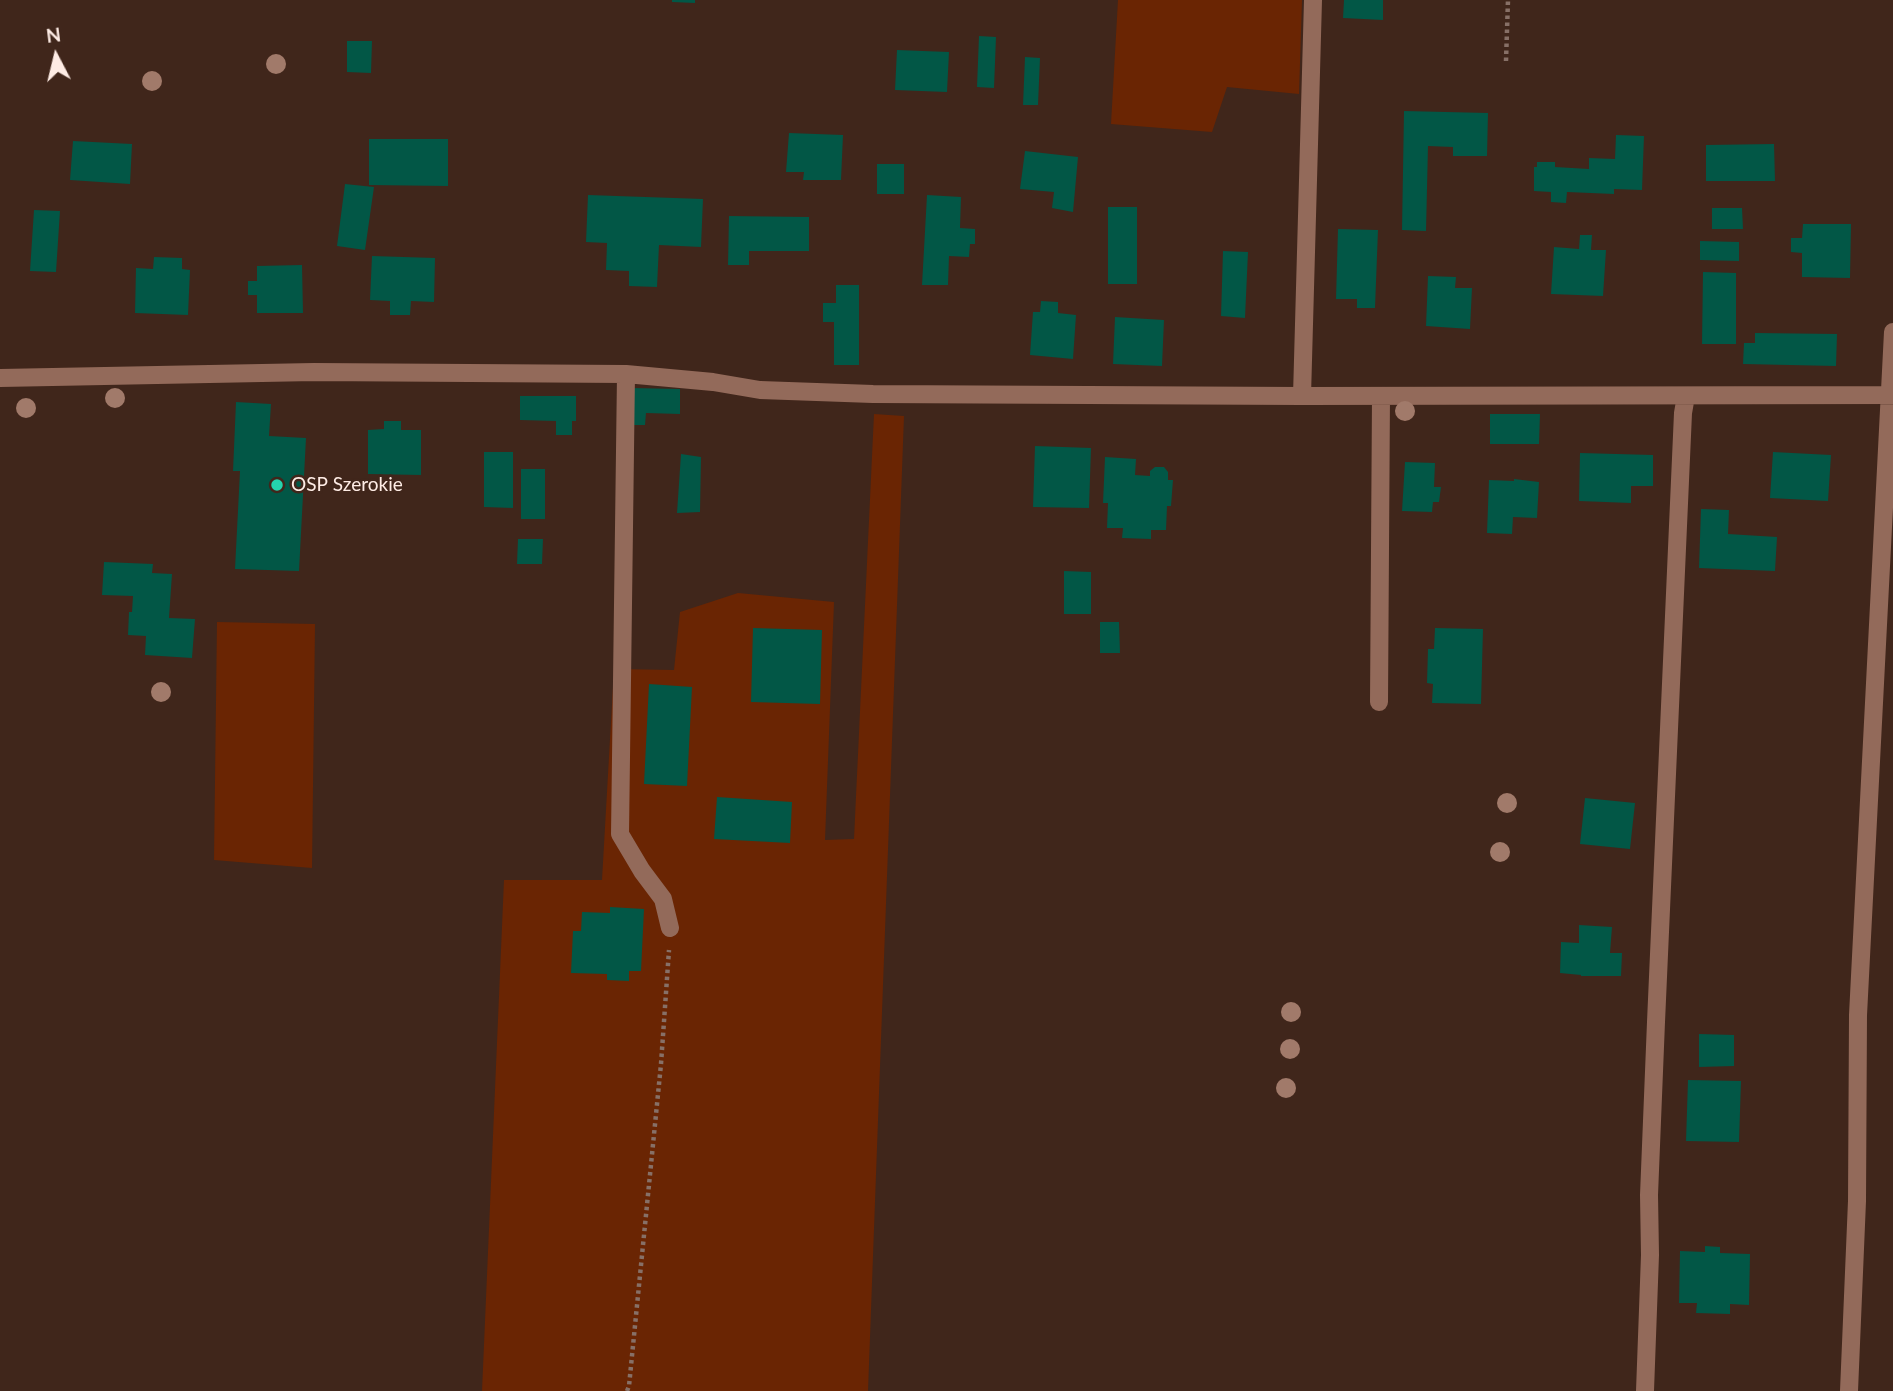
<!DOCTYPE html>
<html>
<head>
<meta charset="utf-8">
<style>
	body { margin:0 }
	#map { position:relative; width:1893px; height:1391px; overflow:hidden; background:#40261b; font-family:Lato,sans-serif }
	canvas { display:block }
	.north { position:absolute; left:21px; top:21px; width:70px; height:70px; -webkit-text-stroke:5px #40261b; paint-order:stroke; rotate:353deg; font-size:19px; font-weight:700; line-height:28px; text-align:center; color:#feece5 }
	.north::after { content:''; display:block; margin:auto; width:24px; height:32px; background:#feece5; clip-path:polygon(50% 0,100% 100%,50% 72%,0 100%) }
</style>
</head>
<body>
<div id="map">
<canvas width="1893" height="1391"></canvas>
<div class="north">N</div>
</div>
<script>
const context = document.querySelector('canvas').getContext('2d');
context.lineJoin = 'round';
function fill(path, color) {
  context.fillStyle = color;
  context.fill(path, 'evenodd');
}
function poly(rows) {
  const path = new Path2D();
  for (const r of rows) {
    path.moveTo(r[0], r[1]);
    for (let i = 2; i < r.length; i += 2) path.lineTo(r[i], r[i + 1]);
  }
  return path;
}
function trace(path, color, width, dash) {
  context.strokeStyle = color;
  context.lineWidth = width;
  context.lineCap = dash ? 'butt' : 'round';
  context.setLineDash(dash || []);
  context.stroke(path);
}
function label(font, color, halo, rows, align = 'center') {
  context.font = font + ' Lato,sans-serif';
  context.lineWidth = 5;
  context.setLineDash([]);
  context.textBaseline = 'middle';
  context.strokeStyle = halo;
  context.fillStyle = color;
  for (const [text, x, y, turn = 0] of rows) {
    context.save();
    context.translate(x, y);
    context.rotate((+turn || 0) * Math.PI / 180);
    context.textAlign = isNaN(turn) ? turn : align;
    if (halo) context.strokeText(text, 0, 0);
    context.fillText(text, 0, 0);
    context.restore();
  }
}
const green = poly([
	[1118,0,1302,0,1299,94,1227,87,1212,132,1111,124],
	[874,414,904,416,868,1391,482,1391,504,880,602,880,614,669,674,670,680,612,738,593,834,602,825,840,854,839],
	[217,622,315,624,312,868,214,860]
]);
const building = poly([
	[672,0,695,0,695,3,672,2],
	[1344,0,1383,0,1383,20,1343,18],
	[979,36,996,37,994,88,977,87],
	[347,41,372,41,371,73,347,72],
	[897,50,949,52,947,92,895,90],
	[1025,57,1040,58,1038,105,1023,105],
	[1404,111,1488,113,1487,156,1453,156,1453,147,1428,146,1426,231,1402,230],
	[789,133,843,135,841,180,803,180,804,172,786,172],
	[1616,135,1644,136,1642,190,1614,189,1614,194,1567,192,1566,203,1551,202,1551,192,1534,191,1534,167,1537,167,1537,162,1555,162,1555,167,1589,169,1589,158,1615,159],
	[369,139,448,139,448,186,369,185],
	[73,141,132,144,130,184,70,180],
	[1774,144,1775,181,1706,181,1706,145],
	[1025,151,1078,157,1073,212,1052,208,1054,192,1020,189],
	[877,164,904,164,904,194,877,194],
	[345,184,374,187,365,250,337,246],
	[588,195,703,199,701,247,659,245,657,287,629,286,629,271,606,270,607,243,586,242],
	[927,195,961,197,960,228,975,229,975,244,970,244,969,257,949,256,948,285,922,285],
	[1108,207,1137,207,1137,284,1108,284],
	[1712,208,1742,208,1743,229,1712,229],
	[34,210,60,211,56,272,30,271],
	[729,216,809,217,809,251,749,251,749,265,728,265],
	[1803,224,1851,224,1850,278,1802,277,1802,253,1791,252,1791,238,1802,238],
	[1338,229,1378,230,1375,308,1357,308,1357,299,1336,299],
	[1580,235,1592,235,1591,250,1606,250,1603,296,1551,294,1554,247,1579,249],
	[1700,241,1739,242,1739,261,1700,260],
	[1223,251,1248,252,1245,318,1221,316],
	[372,256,435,258,434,302,411,301,410,315,390,315,390,301,370,300],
	[154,257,182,258,182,269,190,270,188,315,135,313,136,268,153,269],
	[302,265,303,313,257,313,257,295,248,295,248,281,257,281,257,266],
	[1703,272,1736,273,1736,344,1702,344],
	[1428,276,1456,277,1455,288,1472,288,1470,329,1426,326],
	[836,285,859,285,859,365,834,365,834,322,823,322,823,303,836,303],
	[1041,301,1058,302,1058,313,1076,315,1073,359,1030,355,1033,312,1040,312],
	[1115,317,1164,320,1162,366,1113,364],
	[1755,333,1837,334,1836,366,1743,364,1744,343,1755,343],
	[631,388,680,389,680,414,646,413,645,425,631,425],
	[520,396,576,396,576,421,572,421,572,435,556,435,556,421,520,420],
	[236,402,271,404,269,436,306,438,299,571,235,569,240,471,233,471],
	[1490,414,1540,414,1539,444,1490,444],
	[384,421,401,421,401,430,421,430,421,475,368,474,368,430,384,429],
	[1035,446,1091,448,1089,508,1033,507],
	[484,452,513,452,513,508,484,507],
	[1773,452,1831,455,1828,501,1770,498],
	[1580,453,1653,455,1653,486,1631,486,1631,503,1579,501],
	[681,454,701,457,700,512,677,513],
	[1105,457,1136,459,1135,475,1150,476,1150,471,1155,467,1164,467,1168,472,1168,480,1173,480,1171,506,1167,506,1166,530,1151,530,1151,539,1122,538,1123,528,1107,528,1108,503,1103,503],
	[1405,462,1435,463,1434,487,1441,487,1439,502,1433,502,1432,512,1402,511],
	[521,469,545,469,545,519,521,519],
	[1514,479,1539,482,1537,518,1513,517,1512,534,1487,533,1489,480,1514,481],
	[1701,509,1729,510,1728,534,1777,537,1775,571,1699,568],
	[518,539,543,539,542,564,517,564],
	[104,562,153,564,152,573,172,574,169,618,195,619,192,658,145,655,146,636,128,635,129,612,132,612,133,596,102,595],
	[1064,571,1091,572,1091,614,1064,614],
	[1100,622,1119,622,1120,653,1100,653],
	[753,628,822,630,820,704,751,702],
	[1435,628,1483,629,1481,704,1432,703,1433,684,1427,683,1428,649,1434,649],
	[649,684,692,687,687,786,644,784],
	[717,797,792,802,790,843,714,839],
	[1585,798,1635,803,1630,849,1580,844],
	[610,907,644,909,641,971,629,971,629,981,607,980,607,974,571,973,573,931,581,931,582,912,610,913],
	[1579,925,1612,927,1610,953,1622,953,1621,976,1581,976,1581,975,1560,973,1561,942,1579,943],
	[1699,1034,1734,1035,1734,1066,1699,1067],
	[1688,1080,1741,1081,1739,1142,1686,1141],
	[1705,1246,1720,1247,1720,1253,1750,1254,1749,1305,1730,1304,1730,1314,1696,1313,1697,1303,1679,1303,1680,1251,1705,1252]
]);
const path = poly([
	[1506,61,1508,0],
	[627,1391,629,1386,661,1064,669,950]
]);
const minor = poly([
	[626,374,620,834,642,871,663,899,670,928],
	[0,378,314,372,626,374,713,382,760,390,873,394,1302,396,1893,395],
	[1302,396,1313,0],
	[1379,702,1381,396],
	[1645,1391,1650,1255,1649,1195,1656,1022,1683,413,1686,396],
	[1849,1391,1857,1201,1858,1015,1893,332]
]);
const trees = [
	[276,64],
	[152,81],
	[115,398],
	[26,408],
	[1405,411],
	[161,692],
	[1507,803],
	[1500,852],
	[1291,1012],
	[1290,1049],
	[1286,1088]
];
const markers = [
	[277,485,7,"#24d5ae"]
];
const poiNames = [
	["OSP Szerokie",291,485]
];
fill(green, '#6a2503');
fill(building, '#025746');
trace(path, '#877067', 4.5, [3.5, 3.5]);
trace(minor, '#936a5a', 18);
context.fillStyle = '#a17a6a';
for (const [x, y] of trees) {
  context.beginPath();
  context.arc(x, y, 10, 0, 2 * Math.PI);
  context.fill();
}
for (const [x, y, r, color] of markers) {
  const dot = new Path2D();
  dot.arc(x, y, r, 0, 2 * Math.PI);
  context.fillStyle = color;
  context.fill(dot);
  trace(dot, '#40261b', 2.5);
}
label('19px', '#feece5', '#40261b', poiNames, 'left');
</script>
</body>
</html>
